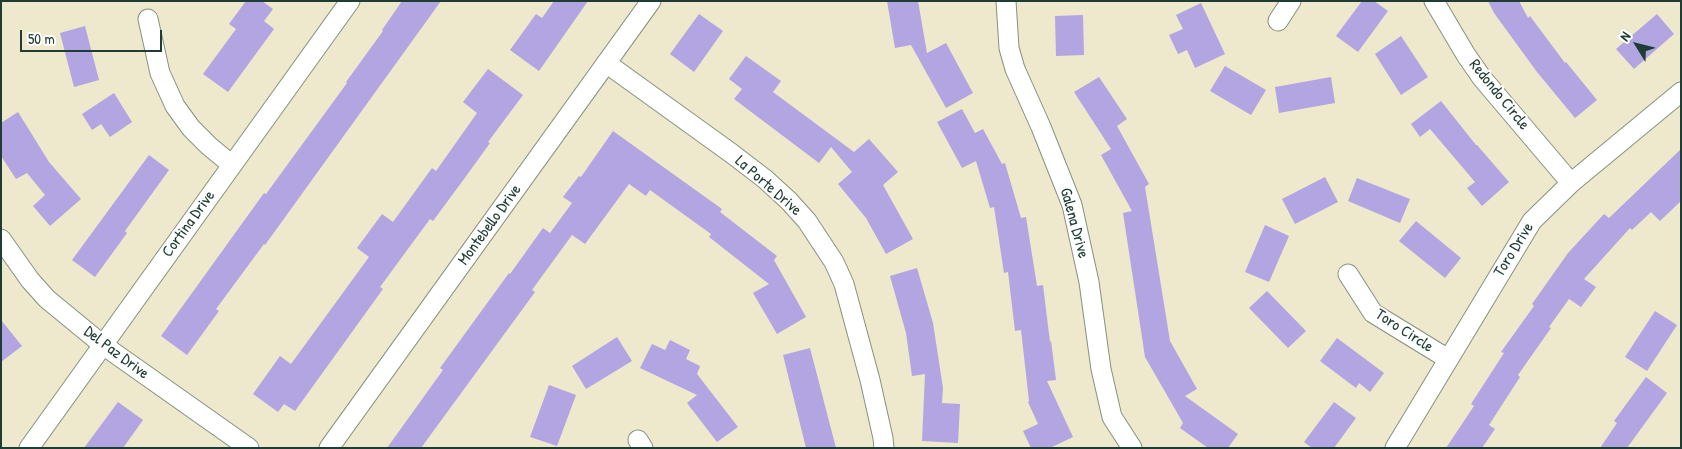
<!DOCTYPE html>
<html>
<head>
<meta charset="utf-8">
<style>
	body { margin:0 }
	#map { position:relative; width:1682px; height:449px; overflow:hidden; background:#eee8cd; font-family:"Patrick Hand",sans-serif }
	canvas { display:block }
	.frame { position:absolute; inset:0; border:2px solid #1f3d34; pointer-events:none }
	.north { position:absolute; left:1612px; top:20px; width:50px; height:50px; -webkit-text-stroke:4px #fff; paint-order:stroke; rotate:306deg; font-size:14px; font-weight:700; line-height:20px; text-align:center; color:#1f3d34 }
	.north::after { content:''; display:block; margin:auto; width:18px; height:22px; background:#1f3d34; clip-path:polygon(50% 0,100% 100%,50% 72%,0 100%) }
	.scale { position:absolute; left:20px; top:30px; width:142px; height:22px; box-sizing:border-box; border:2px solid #1f3d34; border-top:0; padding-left:6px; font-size:15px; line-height:18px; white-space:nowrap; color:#1f3d34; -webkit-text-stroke:4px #fff; paint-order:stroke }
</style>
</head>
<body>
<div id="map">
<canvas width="1682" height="449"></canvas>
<div class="frame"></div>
<div class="north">N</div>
<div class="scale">50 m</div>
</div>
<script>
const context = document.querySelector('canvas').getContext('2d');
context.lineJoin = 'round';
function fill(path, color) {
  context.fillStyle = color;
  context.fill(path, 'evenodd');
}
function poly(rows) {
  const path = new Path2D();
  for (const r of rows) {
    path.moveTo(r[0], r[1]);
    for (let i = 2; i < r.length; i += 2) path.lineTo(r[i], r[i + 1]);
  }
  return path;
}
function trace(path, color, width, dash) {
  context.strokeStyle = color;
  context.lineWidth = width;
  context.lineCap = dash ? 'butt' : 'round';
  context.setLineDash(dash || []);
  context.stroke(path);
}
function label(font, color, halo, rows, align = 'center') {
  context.font = font + ' "Patrick Hand",sans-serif';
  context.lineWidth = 4;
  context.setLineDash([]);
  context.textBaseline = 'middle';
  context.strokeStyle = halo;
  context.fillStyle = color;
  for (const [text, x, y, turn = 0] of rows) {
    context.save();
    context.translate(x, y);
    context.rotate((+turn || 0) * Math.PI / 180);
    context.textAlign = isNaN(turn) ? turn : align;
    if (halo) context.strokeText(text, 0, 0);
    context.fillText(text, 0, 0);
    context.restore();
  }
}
const building = poly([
	[246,1,262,1,273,9,264,21,274,29,228,92,203,74,236,29,229,24],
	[402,1,441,1,265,245,264,244,216,309,219,311,187,355,161,336,264,193,266,194,347,83,346,82,383,31,382,30],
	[554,1,588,1,539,71,510,50,536,14,542,18],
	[887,1,918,1,927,53,946,43,973,93,946,108,911,45,895,48],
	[1362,1,1374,1,1388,11,1358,52,1336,36],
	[1488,1,1519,1,1528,18,1530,16,1565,63,1566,62,1597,100,1575,118,1537,72,1494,13],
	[1201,3,1225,54,1195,68,1187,50,1178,54,1169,35,1183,29,1176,15],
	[699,14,723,31,694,72,670,54],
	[1657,14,1674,34,1634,69,1616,49],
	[1083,15,1084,55,1056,56,1055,16],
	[85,26,99,80,74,87,60,33],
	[1401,36,1428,77,1401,95,1375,54],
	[746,56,781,81,773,92,854,152,869,139,898,172,883,185,913,239,886,254,866,218,838,184,852,172,831,147,819,163,734,99,742,89,729,79],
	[1225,66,1266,90,1251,115,1210,91],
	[488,69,523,95,488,142,490,143,464,179,433,221,430,219,380,287,383,289,295,411,284,404,278,412,253,394,280,356,291,364,369,257,357,248,382,214,393,222,432,168,436,171,477,113,463,102],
	[1099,77,1127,119,1117,126,1149,184,1145,187,1170,341,1197,389,1185,396,1238,434,1228,448,1208,448,1180,428,1183,423,1145,357,1123,213,1132,211,1101,155,1111,149,1074,92],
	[1331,77,1335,103,1279,113,1275,87],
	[114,93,132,122,110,137,101,124,92,130,82,114],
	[1441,101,1476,145,1477,145,1509,182,1482,206,1467,188,1475,182,1430,129,1420,137,1411,124],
	[962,109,975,133,983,129,1002,164,1005,163,1021,218,1026,217,1037,286,1043,285,1050,342,1051,341,1056,380,1047,381,1073,437,1050,448,1031,448,1023,431,1038,424,1028,402,1029,401,1021,330,1015,331,1008,272,1004,273,994,207,990,208,976,161,962,168,937,122],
	[18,112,49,162,81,199,50,226,33,206,45,195,27,173,16,179,1,156,1,123],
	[613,131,722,209,720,212,777,256,774,260,806,317,777,334,753,293,769,284,709,237,711,234,650,190,646,196,629,184,585,244,572,235,532,290,535,292,421,448,387,448,443,370,440,368,509,273,510,274,543,228,550,233,572,203,563,197,579,176,581,177],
	[1681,149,1681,201,1660,221,1651,212,1632,230,1630,228,1584,279,1596,287,1581,307,1569,299,1549,327,1551,328,1518,375,1520,377,1489,425,1495,429,1482,448,1446,448,1474,406,1471,404,1504,353,1501,352,1534,306,1532,304,1568,253,1604,214,1609,218],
	[149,155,169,170,125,231,127,233,95,277,72,260],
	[1325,177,1338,202,1295,224,1282,199],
	[1357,178,1410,199,1400,223,1348,201],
	[1416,221,1461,258,1445,278,1399,241],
	[1265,225,1289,236,1269,282,1245,272],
	[917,268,933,323,943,388,942,403,960,404,958,443,922,441,925,374,912,376,906,333,890,276],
	[1267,291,1306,331,1288,348,1249,308],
	[1655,311,1677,325,1647,371,1625,357],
	[1,320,22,346,1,362],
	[617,337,632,361,586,389,572,366],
	[1337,338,1384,373,1370,392,1359,383,1356,388,1320,361],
	[670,340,690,350,686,359,700,366,697,374,738,427,717,442,687,403,697,395,640,368,652,344,665,350],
	[810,348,836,448,806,448,783,355],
	[1646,377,1667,393,1627,448,1600,448,1617,423,1614,421],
	[549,385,576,395,557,446,530,437],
	[118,402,143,420,123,448,84,448],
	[1334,402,1356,418,1334,448,1312,448,1304,442]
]);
const minor = poly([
	[1006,1,1009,48,1015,69,1041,127,1072,205,1089,282,1101,369,1112,417,1132,448],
	[1434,1,1466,55,1482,78,1571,183],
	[148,19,160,73,175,106,191,128,209,146,232,165],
	[1278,21,1291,1],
	[606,63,731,153,765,179,789,201,807,221,834,262,844,284,870,380,883,438,884,448],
	[1,239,30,280,47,299,103,345,249,448],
	[1348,274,1373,313,1448,359],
	[638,440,643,448],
	[29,448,350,1],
	[329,448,651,1],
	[1395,448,1532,221,1571,183,1681,92]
]);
const streetNames = [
	["Redondo Circle",1499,95,51],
	["La Porte Drive",768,186,41],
	["Galena Drive",1074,223,75],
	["Cortina Drive",189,224,-54],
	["Montebello Drive",490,225,-54],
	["Toro Drive",1514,250,-58],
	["Toro Circle",1404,331,33],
	["Del Paz Drive",116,353,37]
];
fill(building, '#b2a5e1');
trace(minor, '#869280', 21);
trace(minor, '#fff', 19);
label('16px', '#1f3d34', '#fff', streetNames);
</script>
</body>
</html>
